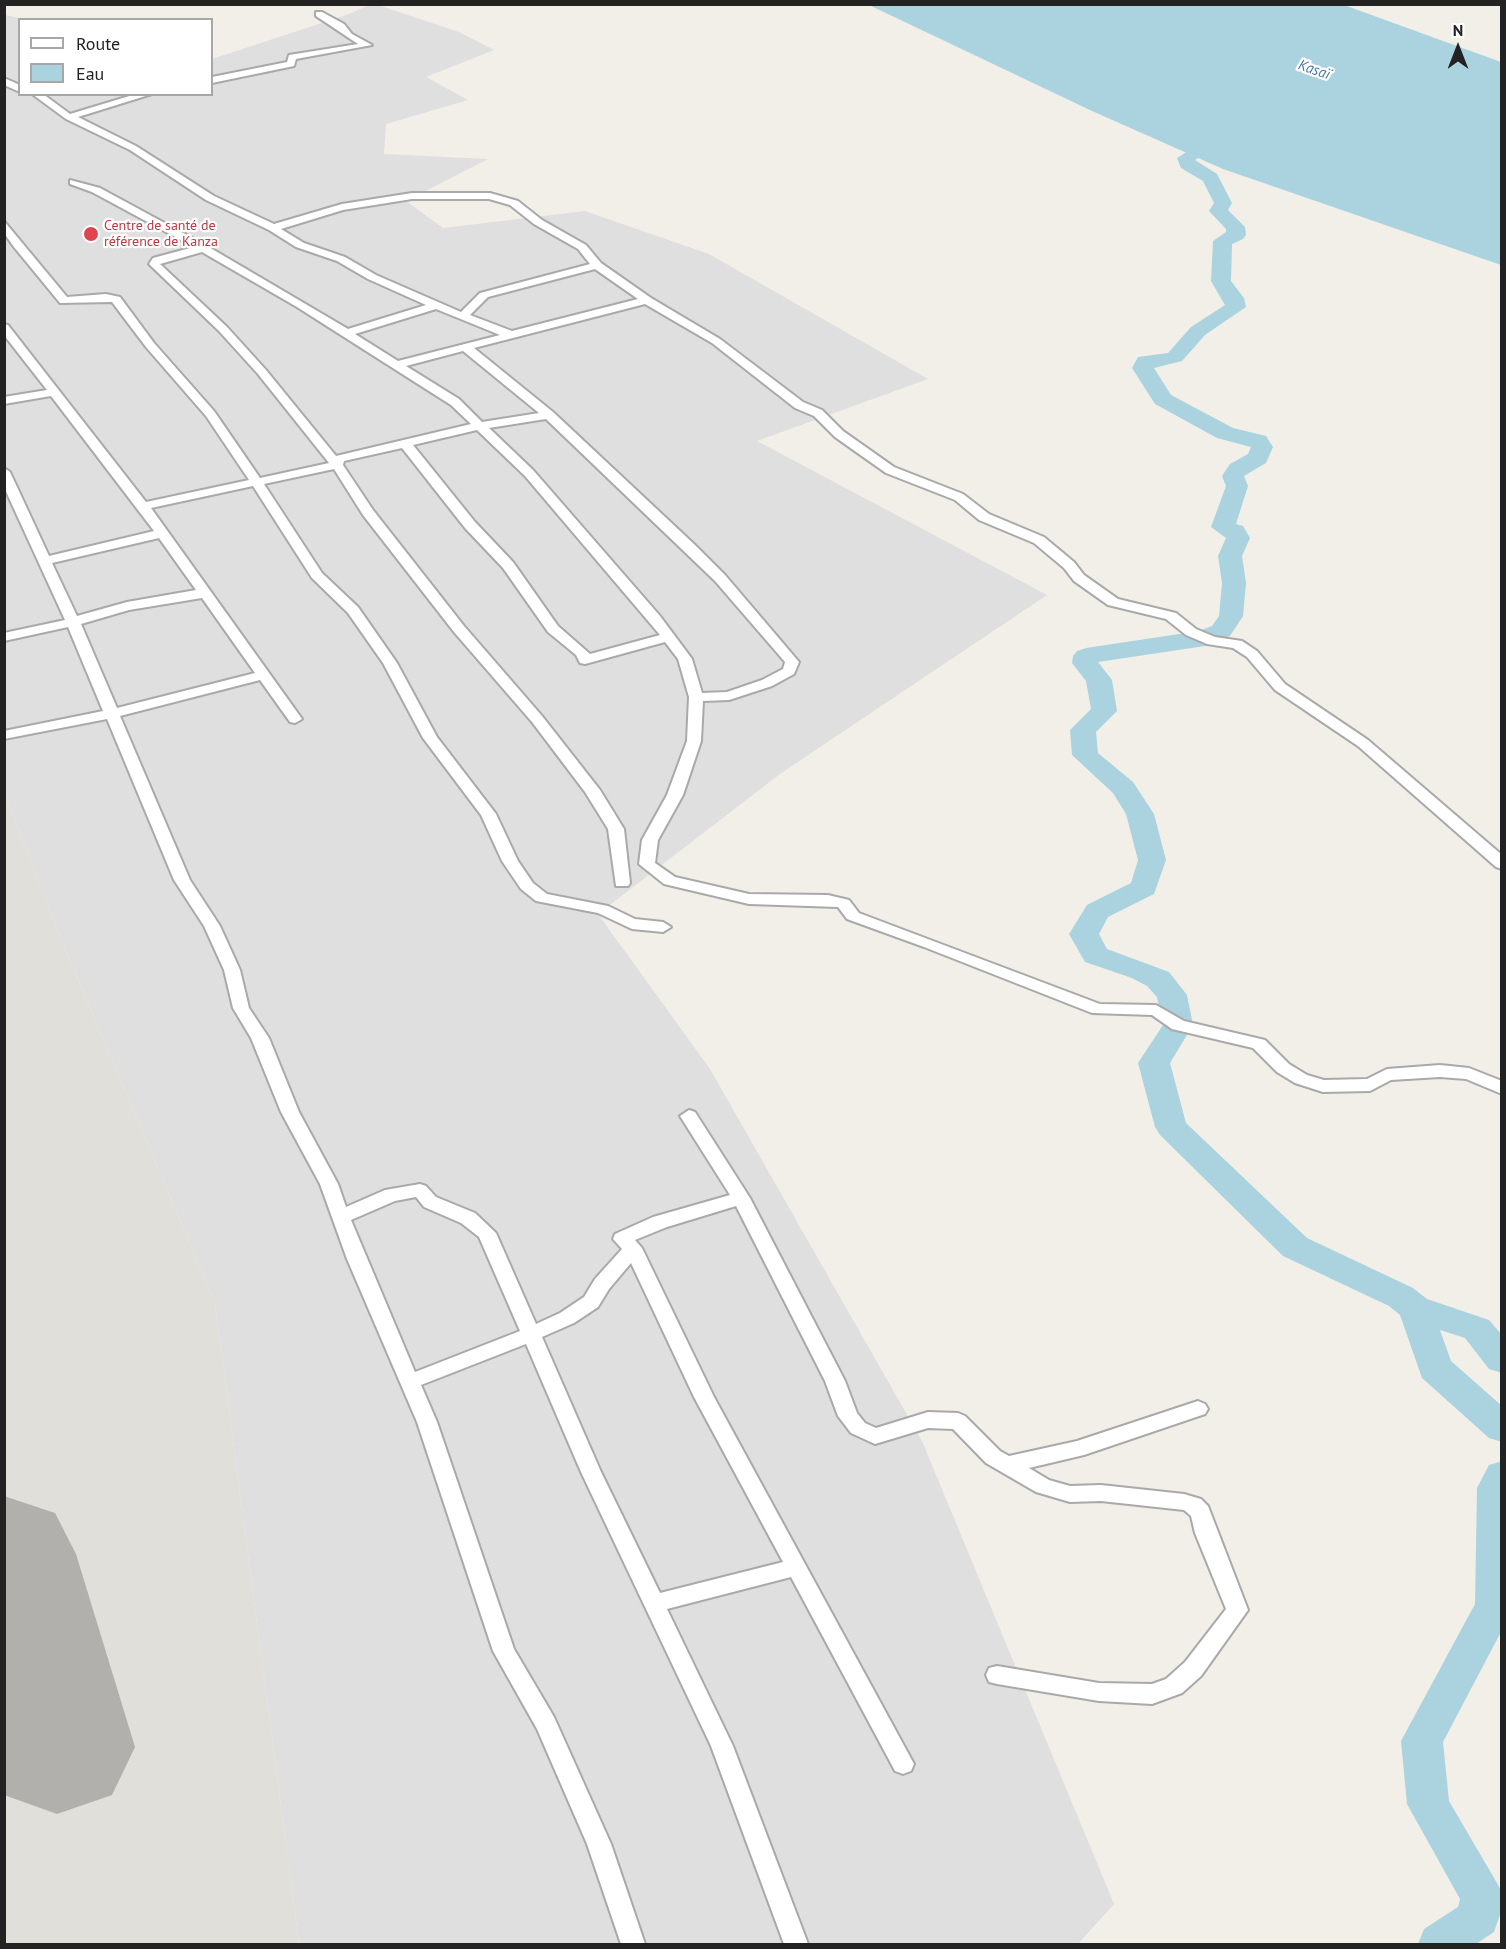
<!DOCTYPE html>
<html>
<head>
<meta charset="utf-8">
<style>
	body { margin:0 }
	#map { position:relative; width:1506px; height:1949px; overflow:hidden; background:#f2efe9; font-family:"PT Sans",sans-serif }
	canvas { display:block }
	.frame { position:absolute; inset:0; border:6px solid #222; pointer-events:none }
	.legend { position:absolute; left:18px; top:18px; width:195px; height:78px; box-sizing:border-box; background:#fff; border:2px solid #a7a7a7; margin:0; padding:8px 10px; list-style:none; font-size:18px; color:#222 }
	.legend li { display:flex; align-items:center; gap:12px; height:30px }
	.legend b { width:30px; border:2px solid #a7a7a7 }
	.north { position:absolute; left:1428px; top:18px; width:60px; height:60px; -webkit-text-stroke:4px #fff; paint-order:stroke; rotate:0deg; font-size:16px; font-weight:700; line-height:24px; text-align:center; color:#222 }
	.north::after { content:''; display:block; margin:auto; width:21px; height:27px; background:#222; clip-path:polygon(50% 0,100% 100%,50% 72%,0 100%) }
</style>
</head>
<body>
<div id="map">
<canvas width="1506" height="1949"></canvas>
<div class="frame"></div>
<ul class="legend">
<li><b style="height:8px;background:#fff"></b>Route</li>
<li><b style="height:16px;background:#aad3df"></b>Eau</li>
</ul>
<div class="north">N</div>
</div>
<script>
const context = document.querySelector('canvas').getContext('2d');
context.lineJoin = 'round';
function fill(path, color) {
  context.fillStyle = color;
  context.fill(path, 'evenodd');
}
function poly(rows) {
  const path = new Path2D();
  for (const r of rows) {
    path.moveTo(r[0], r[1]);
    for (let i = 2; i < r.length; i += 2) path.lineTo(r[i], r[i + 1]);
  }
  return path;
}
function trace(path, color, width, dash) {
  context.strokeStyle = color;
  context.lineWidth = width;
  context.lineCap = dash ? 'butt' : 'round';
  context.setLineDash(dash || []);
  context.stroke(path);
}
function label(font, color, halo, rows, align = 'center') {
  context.font = font + ' "PT Sans",sans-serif';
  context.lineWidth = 4.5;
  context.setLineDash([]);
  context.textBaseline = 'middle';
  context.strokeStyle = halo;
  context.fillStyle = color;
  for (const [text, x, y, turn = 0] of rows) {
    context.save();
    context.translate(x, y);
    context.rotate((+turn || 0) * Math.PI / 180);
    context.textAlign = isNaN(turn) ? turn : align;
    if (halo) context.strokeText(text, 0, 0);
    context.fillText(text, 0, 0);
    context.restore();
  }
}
const residential = poly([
	[369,5,378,5,459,32,494,50,426,77,468,100,386,124,384,154,488,159,406,201,443,228,585,211,709,254,928,379,757,441,1047,595,780,774,598,914,710,1069,922,1441,1114,1904,1078,1944,299,1944,215,1303,58,932,5,795,5,15,23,19,20,20,20,94,212,94,212,59,349,14]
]);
const airport = poly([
	[5,795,58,932,215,1303,299,1944,5,1944]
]);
const water = poly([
	[869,5,1344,5,1501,62,1501,265,1223,169,1092,111]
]);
const river = poly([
	[1225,128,1231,129,1234,133,1231,137,1195,160,1217,174,1232,203,1228,210,1245,227,1246,235,1243,239,1232,244,1231,281,1244,298,1246,307,1205,335,1182,361,1154,368,1171,395,1233,428,1266,436,1273,447,1266,463,1244,476,1248,486,1236,524,1243,526,1250,538,1242,556,1246,583,1243,616,1230,636,1205,646,1098,662,1112,680,1117,711,1096,732,1098,753,1133,782,1154,814,1166,860,1154,894,1108,917,1099,934,1107,949,1169,972,1187,995,1193,1025,1170,1063,1186,1123,1307,1238,1413,1288,1427,1299,1489,1320,1502,1335,1502,1373,1489,1369,1465,1338,1440,1330,1451,1361,1502,1406,1502,1442,1489,1438,1422,1378,1400,1315,1389,1306,1283,1256,1160,1135,1155,1127,1138,1063,1163,1025,1157,997,1147,986,1132,978,1085,962,1069,934,1087,905,1131,883,1138,860,1126,814,1113,793,1072,755,1070,730,1091,709,1086,681,1072,663,1073,656,1077,651,1086,648,1199,631,1212,626,1219,616,1222,583,1218,556,1226,538,1211,527,1226,486,1222,476,1230,464,1248,454,1251,447,1217,438,1155,404,1132,368,1138,357,1168,353,1191,327,1225,305,1211,281,1213,241,1226,232,1226,229,1209,211,1214,203,1203,181,1181,168,1177,158,1225,128],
	[1502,1461,1502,1630,1443,1742,1449,1801,1497,1883,1502,1892,1502,1909,1494,1932,1476,1944,1418,1944,1424,1929,1458,1907,1460,1899,1407,1804,1401,1741,1475,1604,1477,1488,1489,1465,1502,1461]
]);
const runway = poly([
	[4,1496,55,1513,76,1554,135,1747,112,1795,57,1814,4,1795,4,1496]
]);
const minor = poly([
	[316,12,322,12,344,24,352,34,372,45,296,59,294,66,212,83,212,77,287,62,289,55,358,44,316,16,316,12],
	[4,78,20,85,20,92,4,85,4,78],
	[32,94,43,94,70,114,136,94,152,94,78,117,136,146,214,196,274,224,342,204,412,193,490,193,518,201,542,220,586,245,601,263,651,298,720,339,803,402,822,410,843,431,894,467,963,494,989,514,1044,537,1074,562,1084,575,1118,599,1176,613,1196,629,1215,637,1242,641,1257,651,1285,684,1368,740,1502,855,1502,869,1496,867,1358,746,1275,690,1247,657,1233,648,1207,644,1186,635,1166,619,1108,605,1074,581,1064,568,1034,543,979,520,955,500,886,473,835,437,814,416,795,408,712,343,645,304,474,348,553,412,695,545,725,575,799,662,794,674,772,686,729,700,703,701,701,741,683,795,658,840,655,863,675,877,749,894,828,895,849,900,859,913,1100,1004,1156,1005,1184,1021,1265,1040,1289,1064,1307,1075,1324,1080,1367,1079,1387,1069,1440,1065,1469,1068,1502,1081,1502,1094,1466,1079,1440,1077,1391,1080,1370,1091,1323,1092,1295,1083,1277,1072,1253,1048,1172,1029,1152,1015,1092,1013,924,947,847,919,838,907,749,904,664,884,639,864,642,840,667,795,687,741,689,697,678,659,665,642,585,664,580,663,576,655,548,632,503,568,465,528,402,448,344,461,343,465,373,510,464,626,542,716,600,790,624,829,630,883,628,886,616,886,608,829,585,792,532,722,454,632,363,515,334,469,264,484,322,573,358,607,397,663,437,737,496,814,518,861,533,883,547,894,608,906,635,919,663,922,671,927,663,932,632,929,598,913,536,901,521,889,502,861,481,815,423,738,383,663,348,613,312,578,253,486,151,508,302,719,295,723,290,722,260,680,120,716,190,880,220,926,240,970,249,1008,269,1038,299,1112,338,1184,346,1207,385,1190,420,1184,426,1186,436,1197,475,1213,496,1233,536,1324,560,1313,584,1297,595,1279,622,1249,613,1239,615,1234,653,1217,730,1195,680,1116,689,1110,695,1112,750,1198,845,1381,857,1413,865,1423,876,1428,928,1412,958,1413,965,1416,1000,1451,1009,1456,1077,1441,1198,1401,1205,1404,1208,1409,1205,1414,1084,1455,1029,1468,1049,1480,1070,1486,1101,1485,1184,1494,1201,1499,1208,1506,1248,1610,1201,1676,1182,1693,1152,1704,1099,1701,997,1684,989,1682,986,1675,989,1668,997,1666,1099,1683,1152,1684,1166,1679,1185,1662,1226,1609,1195,1533,1191,1516,1184,1510,1101,1501,1070,1502,1036,1492,986,1463,953,1429,928,1428,875,1444,851,1433,838,1416,825,1381,736,1206,667,1227,635,1240,642,1248,714,1397,914,1764,911,1771,903,1774,895,1771,791,1577,667,1609,733,1746,808,1944,784,1944,711,1746,581,1472,526,1344,421,1385,437,1422,514,1649,554,1717,611,1844,645,1944,621,1944,587,1844,537,1729,493,1651,417,1422,347,1259,320,1184,281,1112,251,1038,233,1008,224,970,204,926,174,880,107,719,4,739,4,731,103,711,68,627,4,641,4,633,65,620,4,487,4,468,10,472,49,556,154,531,51,396,4,404,4,397,47,390,4,335,4,324,8,325,146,502,249,480,206,416,146,347,112,302,60,303,14,247,4,233,4,221,67,297,106,294,120,297,154,343,214,411,260,478,329,463,258,374,219,331,149,264,153,258,194,247,92,192,70,184,70,180,100,188,207,246,348,329,426,305,368,279,337,261,296,247,269,230,206,200,130,150,66,119,32,94],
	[412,199,489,199,510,205,534,224,578,249,590,264,480,293,461,312,376,275,345,257,304,243,281,229,343,210,412,199],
	[202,252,297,307,451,405,471,424,336,456,266,370,227,327,160,264,202,252],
	[595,269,638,299,512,331,470,315,488,297,595,269],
	[436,309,500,335,398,361,355,334,436,309],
	[463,351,539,413,482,422,459,399,406,366,463,351],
	[546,419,715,581,785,662,783,669,762,680,727,692,702,693,692,659,660,616,533,470,489,428,546,419],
	[477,430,525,476,660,635,590,654,558,626,513,562,475,522,413,445,477,430],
	[159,538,196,590,127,602,77,616,52,563,159,538],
	[202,598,255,673,117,708,81,624,129,610,202,598],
	[416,1197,424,1207,461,1223,479,1237,520,1331,415,1372,351,1220,395,1201,416,1197],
	[631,1263,694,1397,783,1562,660,1593,601,1472,542,1337,574,1323,598,1307,609,1289,631,1263]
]);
const markers = [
	[91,234,8,"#e0444e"]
];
const farHealthnames = [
	["Centre de santé de",104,226],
	["référence de Kanza",104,242]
];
const farWaternames = [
	["Kasaï",1314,70,19]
];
fill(residential, '#e0dfdf');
fill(airport, '#e1dfda');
fill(water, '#aad3df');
fill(river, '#aad3df');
fill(runway, '#b1b0ac');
trace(minor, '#a9a9a9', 4);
fill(minor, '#fff');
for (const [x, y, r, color] of markers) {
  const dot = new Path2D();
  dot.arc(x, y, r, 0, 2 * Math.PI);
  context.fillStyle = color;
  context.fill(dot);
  trace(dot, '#fff', 2);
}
label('14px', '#be3a42', '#fff', farHealthnames, 'left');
label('italic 15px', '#4a7aab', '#fff', farWaternames);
</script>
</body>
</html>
